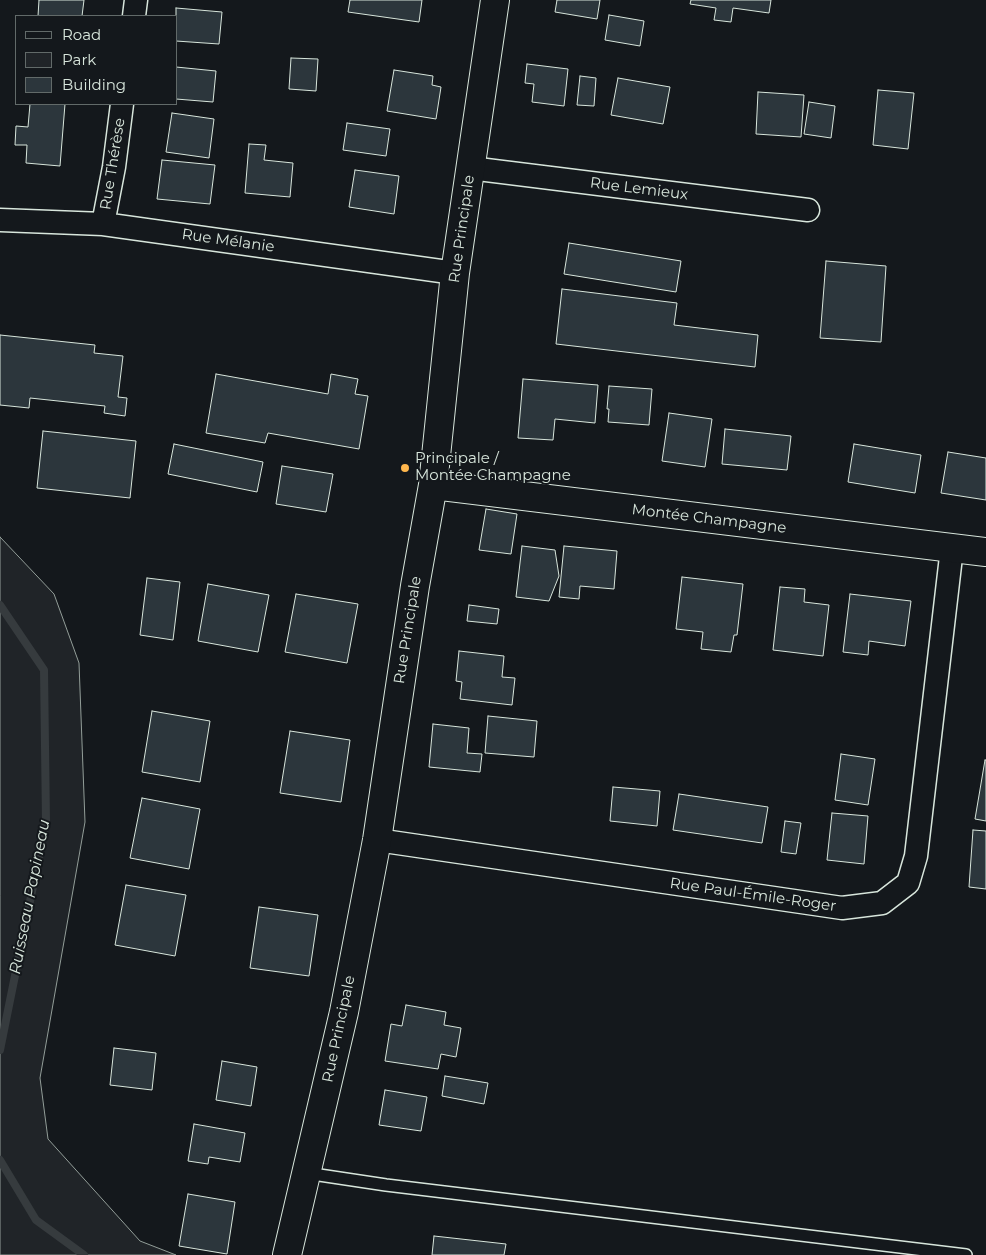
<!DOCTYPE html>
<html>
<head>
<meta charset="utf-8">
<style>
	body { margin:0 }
	#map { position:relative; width:986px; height:1255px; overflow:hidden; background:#14181c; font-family:Montserrat,sans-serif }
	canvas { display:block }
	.legend { position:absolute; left:15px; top:15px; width:162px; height:90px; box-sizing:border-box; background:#14181c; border:1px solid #626a69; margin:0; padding:6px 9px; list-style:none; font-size:15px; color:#d8e6dc }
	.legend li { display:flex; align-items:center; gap:10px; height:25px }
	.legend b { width:25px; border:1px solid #626a69 }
</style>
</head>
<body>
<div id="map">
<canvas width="986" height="1255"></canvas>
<ul class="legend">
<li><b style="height:6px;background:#14181c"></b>Road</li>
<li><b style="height:14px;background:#202428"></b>Park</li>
<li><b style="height:14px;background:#2c363c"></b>Building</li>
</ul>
</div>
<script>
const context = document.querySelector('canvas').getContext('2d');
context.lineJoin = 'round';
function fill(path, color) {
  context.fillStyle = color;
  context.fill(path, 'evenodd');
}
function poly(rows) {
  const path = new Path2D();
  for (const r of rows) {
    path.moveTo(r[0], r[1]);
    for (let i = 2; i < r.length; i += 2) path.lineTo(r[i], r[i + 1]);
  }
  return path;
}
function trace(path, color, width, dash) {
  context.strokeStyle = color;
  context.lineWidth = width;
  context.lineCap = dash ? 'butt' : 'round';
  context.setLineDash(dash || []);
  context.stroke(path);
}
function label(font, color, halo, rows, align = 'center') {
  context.font = font + ' Montserrat,sans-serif';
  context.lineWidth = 4;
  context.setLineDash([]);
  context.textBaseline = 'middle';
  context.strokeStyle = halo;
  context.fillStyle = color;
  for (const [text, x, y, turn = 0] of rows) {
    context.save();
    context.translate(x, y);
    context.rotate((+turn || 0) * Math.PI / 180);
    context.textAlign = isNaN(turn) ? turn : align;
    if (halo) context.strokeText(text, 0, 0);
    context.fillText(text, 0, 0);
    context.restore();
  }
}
const green = poly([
	[0,537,54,594,79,663,85,822,40,1078,48,1139,140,1241,176,1255,0,1255,0,537]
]);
const stream = poly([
	[0,605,44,670,46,822,0,1050],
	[0,1160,36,1220,84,1255]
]);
const building = poly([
	[39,0,84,0,82,16,38,16,39,0],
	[350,0,422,0,419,22,348,12,350,0],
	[557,0,600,0,597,19,555,12,557,0],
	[691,0,771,0,769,13,733,8,731,22,714,20,716,8,690,4,691,0],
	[176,8,222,12,219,44,176,41,176,8],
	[609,15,644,21,640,46,605,40,609,15],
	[291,58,318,59,316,91,289,89,291,58],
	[527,64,568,69,564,106,532,102,534,84,525,83,527,64],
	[176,67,216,71,213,102,176,99,176,67],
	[394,70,433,76,432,85,441,87,436,119,387,111,394,70],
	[580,76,596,78,594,106,577,105,580,76],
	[618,78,670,87,663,124,611,115,618,78],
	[878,90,914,93,908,149,873,145,878,90],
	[758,92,804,95,801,137,756,134,758,92],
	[809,102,835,106,831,138,804,134,809,102],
	[30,104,65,104,60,166,26,163,27,145,15,145,16,126,28,127,30,104],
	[172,113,214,119,209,158,166,152,172,113],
	[347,123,390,129,386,156,343,150,347,123],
	[249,144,266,145,264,160,293,163,290,197,245,193,249,144],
	[162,160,215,165,210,204,157,199,162,160],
	[355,170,399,176,394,214,349,207,355,170],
	[569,243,681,261,676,292,564,274,569,243],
	[826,261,886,266,881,342,820,338,826,261],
	[562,289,677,303,674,325,758,335,755,367,556,344,562,289],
	[0,335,95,345,94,353,123,356,118,397,127,398,125,416,104,413,105,406,30,398,29,408,0,405,0,335],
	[216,374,328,394,331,374,358,379,355,394,368,396,359,449,268,433,265,443,206,433,216,374],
	[523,379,598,385,595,423,555,419,553,440,518,438,523,379],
	[609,386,652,389,649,425,608,422,609,409,607,409,609,386],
	[669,413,712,419,705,467,662,461,669,413],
	[725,429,791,436,787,470,722,464,725,429],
	[43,431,136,441,130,498,37,488,43,431],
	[174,444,263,462,257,492,168,474,174,444],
	[854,444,921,455,915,493,848,482,854,444],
	[948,452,986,458,986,500,941,493,948,452],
	[282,466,333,474,326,512,276,504,282,466],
	[486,509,517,514,511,554,479,550,486,509],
	[522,546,555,550,559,576,549,601,516,597,522,546],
	[564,546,617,551,614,589,580,586,579,599,559,597,564,546],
	[682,577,743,584,737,635,734,635,731,652,701,649,703,632,676,629,682,577],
	[147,578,180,582,173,640,140,635,147,578],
	[208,584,269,595,258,652,198,641,208,584],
	[780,587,805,589,804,602,829,605,823,656,773,650,780,587],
	[296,594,358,604,347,663,285,652,296,594],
	[850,594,911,601,905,646,869,641,868,655,843,652,850,594],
	[469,605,499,609,497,624,467,621,469,605],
	[459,651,504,656,502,677,515,678,512,705,460,699,462,682,456,681,459,651],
	[152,711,210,721,200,782,142,772,152,711],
	[488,716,537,721,534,757,485,753,488,716],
	[433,724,469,728,467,753,482,754,480,772,429,767,433,724],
	[290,731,350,740,341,802,280,793,290,731],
	[841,754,875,759,868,805,835,800,841,754],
	[985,760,986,760,986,821,975,819,985,760],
	[613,787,660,791,657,826,610,821,613,787],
	[679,794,768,807,762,843,673,830,679,794],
	[142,798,200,809,189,869,130,858,142,798],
	[832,813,868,816,864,864,827,860,832,813],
	[785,821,801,823,796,854,781,852,785,821],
	[973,830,986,831,986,889,969,887,973,830],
	[126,885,186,895,175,956,115,945,126,885],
	[259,907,318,915,309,976,250,968,259,907],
	[406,1005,446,1012,444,1025,461,1028,456,1057,441,1054,438,1069,385,1061,391,1024,402,1026,406,1005],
	[114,1048,156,1053,152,1090,110,1085,114,1048],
	[222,1061,257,1067,251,1106,216,1100,222,1061],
	[445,1076,488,1083,484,1104,442,1096,445,1076],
	[385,1090,427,1097,421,1131,379,1125,385,1090],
	[194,1124,245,1133,240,1162,209,1157,208,1164,188,1161,194,1124],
	[188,1194,235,1202,227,1254,179,1246,188,1194],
	[434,1236,506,1244,504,1255,432,1255,434,1236]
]);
const lane = poly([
	[306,1173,386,1185,966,1255]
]);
const street = poly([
	[134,16,136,0],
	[470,168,808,210],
	[0,220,103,224,455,273],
	[103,224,114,167,122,104],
	[377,840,842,908,882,903,908,883,916,856,952,548]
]);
const secondary = poly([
	[433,485,986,552],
	[287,1255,344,1012,377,840,415,586,433,485,455,273,495,0]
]);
const markers = [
	[405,468,5,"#ffb74d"]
];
const streetNames = [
	["Rue Thérèse",113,164,-81],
	["Rue Lemieux",639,189,7],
	["Rue Principale",462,229,-82],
	["Rue Mélanie",228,241,8],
	["Montée Champagne",709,519,7],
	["Rue Principale",408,630,-81],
	["Rue Paul-Émile-Roger",753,895,8],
	["Rue Principale",339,1029,-78]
];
const poiNames = [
	["Principale /",415,459],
	["Montée Champagne",415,476]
];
const waterNames = [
	["Ruisseau Papineau",30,897,-79]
];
fill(green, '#202428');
trace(green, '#939e99', 1);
trace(stream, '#363b3e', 8);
fill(building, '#2c363c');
trace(building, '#d8e6dc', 1);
trace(lane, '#d8e6dc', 14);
trace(street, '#d8e6dc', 25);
trace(secondary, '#d8e6dc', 30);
trace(lane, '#14181c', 11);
trace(street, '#14181c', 22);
trace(secondary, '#14181c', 28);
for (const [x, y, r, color] of markers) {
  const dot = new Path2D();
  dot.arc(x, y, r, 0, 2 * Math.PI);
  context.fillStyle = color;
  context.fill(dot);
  trace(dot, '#14181c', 2);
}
label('15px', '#d8e6dc', '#14181c', streetNames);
label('15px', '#d8e6dc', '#14181c', poiNames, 'left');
label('italic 16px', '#d8e6dc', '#14181c', waterNames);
</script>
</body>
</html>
